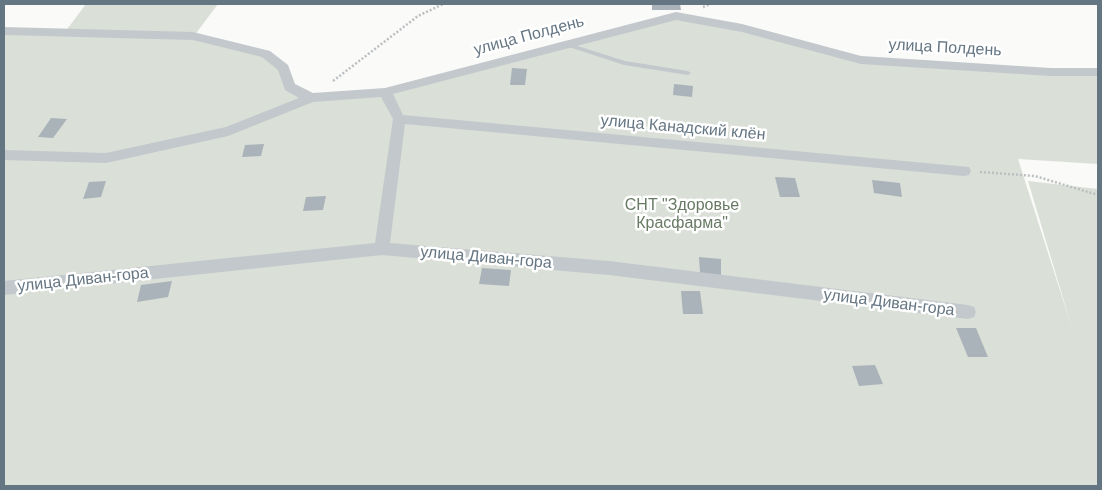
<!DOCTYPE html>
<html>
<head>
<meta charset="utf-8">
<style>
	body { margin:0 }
	#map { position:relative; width:1102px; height:490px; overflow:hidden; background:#fafaf8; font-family:Arial,sans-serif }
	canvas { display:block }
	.frame { position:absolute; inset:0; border:5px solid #657683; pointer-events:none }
</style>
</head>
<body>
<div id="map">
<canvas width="1102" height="490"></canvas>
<div class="frame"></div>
</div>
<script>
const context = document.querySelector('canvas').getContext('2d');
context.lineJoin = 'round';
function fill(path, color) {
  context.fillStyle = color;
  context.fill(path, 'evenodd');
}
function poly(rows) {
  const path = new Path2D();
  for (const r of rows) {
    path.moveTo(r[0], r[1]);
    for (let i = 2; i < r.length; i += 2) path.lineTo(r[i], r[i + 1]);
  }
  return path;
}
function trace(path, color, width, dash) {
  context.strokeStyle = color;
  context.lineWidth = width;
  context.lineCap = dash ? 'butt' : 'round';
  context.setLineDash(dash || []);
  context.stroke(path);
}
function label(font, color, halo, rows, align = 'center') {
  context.font = font + ' Arial,sans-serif';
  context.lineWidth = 5;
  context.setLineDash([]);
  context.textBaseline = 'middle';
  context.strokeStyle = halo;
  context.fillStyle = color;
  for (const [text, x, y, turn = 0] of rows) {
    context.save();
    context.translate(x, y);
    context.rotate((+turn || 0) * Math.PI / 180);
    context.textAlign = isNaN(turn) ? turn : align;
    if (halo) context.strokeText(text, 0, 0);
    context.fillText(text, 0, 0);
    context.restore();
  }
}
const green = poly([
	[86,4,218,4,194,36,266,54,284,68,289,87,311,98,385,92,676,16,861,60,1051,72,1098,72,1098,164,1018,159,1072,328,1028,181,1098,189,1098,486,4,486,4,31,65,32]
]);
const building = poly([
	[652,4,680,4,681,10,652,10],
	[512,68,527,69,525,85,510,85],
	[674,84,693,86,692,97,673,95],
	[51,118,67,119,53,138,38,137],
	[264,144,261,156,242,157,245,145],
	[775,177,795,178,800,197,780,197],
	[872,180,900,183,902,197,874,193],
	[106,181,101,197,83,199,89,182],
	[326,196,323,210,303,211,306,197],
	[699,257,721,259,721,275,700,273],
	[482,268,511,270,509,286,479,284],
	[172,281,168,297,137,302,141,285],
	[681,291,700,291,703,314,683,314],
	[956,328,976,328,988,357,968,357],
	[875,365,883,384,859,386,852,366]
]);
const path = poly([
	[703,7,711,4],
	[333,81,418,16,443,4],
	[980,172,1035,176,1098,195]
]);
const service = poly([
	[565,42,625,61,688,71,691,73,688,75,624,65,563,45,563,43,565,42]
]);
const minor = poly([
	[676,12,742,24,861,56,1051,68,1098,68,1098,76,1051,76,861,64,742,32,676,20,393,94,403,115,969,167,971,171,969,175,964,176,405,124,390,243,609,261,968,305,974,307,976,312,974,317,968,319,609,275,382,255,4,295,4,281,375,243,393,119,381,97,313,102,228,136,106,163,4,160,4,150,106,153,226,127,299,98,285,90,278,70,262,57,193,40,4,35,4,27,193,32,270,51,288,65,295,84,313,93,385,88,676,12]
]);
const streetNames = [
	["улица Полдень",529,36,-15],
	["улица Полдень",945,48,3],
	["улица Канадский клён",683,128,5],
	["улица Диван-гора",486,258,5],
	["улица Диван-гора",83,280,-6],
	["улица Диван-гора",889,303,7]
];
const parkNames = [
	["СНТ \"Здоровье",682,206],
	["Красфарма\"",682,224]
];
fill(green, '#dadfd7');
fill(building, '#aab3b9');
trace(path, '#bbbfc2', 2.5, [2, 2]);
fill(service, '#c3c8cc');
fill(minor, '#c3c8cc');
label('16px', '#657683', '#fff', streetNames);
label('16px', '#687a64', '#fff', parkNames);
</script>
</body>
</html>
